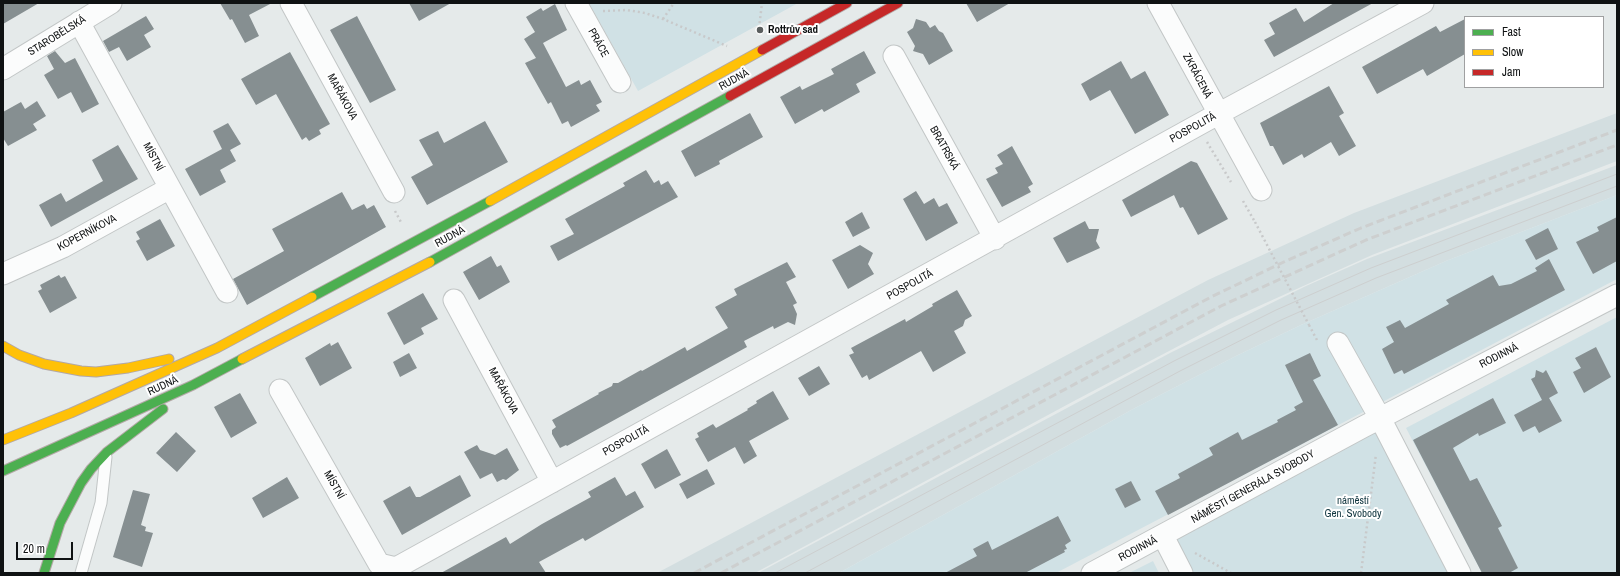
<!DOCTYPE html>
<html>
<head>
<meta charset="utf-8">
<style>
	body { margin:0 }
	#map { position:relative; width:1620px; height:576px; overflow:hidden; background:#e5eaea; font-family:"Archivo Narrow",sans-serif }
	canvas { display:block }
	.frame { position:absolute; inset:0; border:4px solid #0f1213; pointer-events:none }
	.legend { position:absolute; left:1464px; top:16px; width:140px; height:72px; box-sizing:border-box; background:#fff; border:1px solid #9fa0a1; margin:0; padding:5px 7px; list-style:none; font-size:12px; color:#0f1213 }
	.legend li { display:flex; align-items:center; gap:8px; height:20px }
	.legend b { width:20px; border:1px solid #9fa0a1 }
	.scale { position:absolute; left:16px; top:542px; width:57px; height:18px; box-sizing:border-box; border:2px solid #0f1213; border-top:0; padding-left:5px; font-size:12px; line-height:14px; white-space:nowrap; color:#0f1213; -webkit-text-stroke:3px #fff; paint-order:stroke }
</style>
</head>
<body>
<div id="map">
<canvas width="1620" height="576"></canvas>
<div class="frame"></div>
<ul class="legend">
<li><b style="height:5px;background:#4caf50"></b>Fast</li>
<li><b style="height:5px;background:#ffc107"></b>Slow</li>
<li><b style="height:5px;background:#c62828"></b>Jam</li>
</ul>
<div class="scale">20 m</div>
</div>
<script>
const context = document.querySelector('canvas').getContext('2d');
context.lineJoin = 'round';
function fill(path, color) {
  context.fillStyle = color;
  context.fill(path, 'evenodd');
}
function poly(rows) {
  const path = new Path2D();
  for (const r of rows) {
    path.moveTo(r[0], r[1]);
    for (let i = 2; i < r.length; i += 2) path.lineTo(r[i], r[i + 1]);
  }
  return path;
}
function trace(path, color, width, dash) {
  context.strokeStyle = color;
  context.lineWidth = width;
  context.lineCap = dash ? 'butt' : 'round';
  context.setLineDash(dash || []);
  context.stroke(path);
}
function label(font, color, halo, rows, align = 'center') {
  context.font = font + ' "Archivo Narrow",sans-serif';
  context.lineWidth = 4;
  context.setLineDash([]);
  context.textBaseline = 'middle';
  context.strokeStyle = halo;
  context.fillStyle = color;
  for (const [text, x, y, turn = 0] of rows) {
    context.save();
    context.translate(x, y);
    context.rotate((+turn || 0) * Math.PI / 180);
    context.textAlign = isNaN(turn) ? turn : align;
    if (halo) context.strokeText(text, 0, 0);
    context.fillText(text, 0, 0);
    context.restore();
  }
}
const built = poly([
	[1617,113,1617,161,1372,255,1228,320,1074,401,755,573,657,573,1208,280,1354,213],
	[1617,165,1617,195,1446,261,1301,325,1236,356,1133,409,839,573,758,573,1170,353,1306,286,1367,259]
]);
const green = poly([
	[589,3,798,3,638,91],
	[1617,195,1617,279,1056,573,839,573,1133,409,1236,356,1301,325,1446,261],
	[1617,317,1617,573,1482,573,1406,428],
	[1380,418,1460,573,1182,573,1163,536],
	[1153,561,1159,573,1129,573]
]);
const building = poly([
	[3,3,39,3,3,24],
	[220,3,272,3,249,15,259,36,245,43,232,19,230,20],
	[409,3,451,3,419,21],
	[966,3,1010,3,977,22],
	[1334,3,1373,3,1274,57,1264,40,1275,34,1269,23,1296,8,1304,22],
	[555,4,567,30,543,43,566,87,579,80,581,85,590,80,602,102,596,105,600,111,571,127,568,121,562,124,551,102,548,104,525,63,536,58,524,39,535,32,526,17,541,8,543,11],
	[146,16,154,29,144,35,151,47,127,61,119,47,109,52,103,41],
	[357,16,396,90,370,103,330,30],
	[916,19,926,22,930,28,935,25,939,31,943,33,953,51,929,65,923,54,913,51,915,46,907,32,913,28],
	[1465,19,1465,54,1427,76,1423,69,1377,94,1362,67,1436,26,1440,32],
	[55,51,65,63,75,58,99,104,82,113,71,92,58,99,44,75,54,69,47,56],
	[864,51,876,73,856,84,860,92,824,112,822,109,795,124,780,97,800,86,802,90,834,74,831,69],
	[290,52,330,124,319,130,321,134,309,141,306,137,302,140,276,94,256,105,241,79],
	[1121,61,1131,79,1145,71,1169,115,1135,134,1110,90,1090,101,1081,84],
	[1329,86,1344,113,1339,116,1356,146,1339,156,1331,142,1304,158,1302,154,1283,165,1273,146,1270,146,1260,123],
	[37,101,46,116,33,124,37,130,8,146,3,138,3,112,21,102,25,109],
	[750,113,763,137,719,161,720,164,695,177,681,151],
	[485,121,508,162,427,205,411,177,433,165,419,140,438,131,444,143],
	[228,123,241,144,230,150,236,161,220,170,226,182,200,196,185,169,222,149,213,131],
	[118,145,138,179,51,227,39,205,61,193,66,202,103,181,92,160],
	[1012,146,1033,184,1028,187,1031,192,1002,207,986,179,998,173,995,168,1003,164,997,155],
	[1191,161,1197,163,1228,219,1198,235,1183,207,1180,208,1174,195,1131,217,1122,200],
	[646,170,654,183,659,180,661,185,668,181,678,197,558,261,550,246,574,234,565,219,625,186,623,183],
	[916,191,924,204,934,198,939,207,947,203,958,223,926,241,903,199],
	[342,192,352,210,364,204,367,209,374,205,386,227,247,305,233,279,284,251,272,229],
	[862,212,870,228,853,237,845,222],
	[1617,217,1617,261,1593,274,1576,242,1599,231,1597,227],
	[160,219,175,246,147,261,136,241,140,239,136,232],
	[1085,221,1089,229,1099,229,1096,241,1100,248,1067,263,1053,238],
	[1548,228,1558,249,1536,260,1525,240],
	[860,245,873,253,868,264,874,274,848,289,832,260],
	[491,256,497,267,501,265,510,282,479,300,463,272],
	[1549,259,1565,290,1404,374,1402,370,1394,374,1382,349,1394,342,1386,327,1400,320,1405,328,1449,304,1446,300,1493,275,1499,286,1511,284,1537,271,1535,268],
	[787,262,796,277,786,282,797,303,793,305,797,314,795,325,788,322,774,329,773,326,744,341,747,347,567,446,566,445,560,448,552,434,552,430,556,427,552,420,599,394,598,393,612,386,613,383,618,383,641,370,642,371,685,347,687,351,728,328,715,307,737,295,734,289],
	[59,275,61,278,65,276,77,298,50,313,38,291,42,289,40,285],
	[957,290,972,316,965,320,963,326,954,331,966,353,933,372,921,351,869,380,867,375,862,378,849,355,854,353,851,348,905,319,906,322,933,306,932,304],
	[423,293,438,319,421,328,424,334,404,345,387,313],
	[338,342,352,368,320,386,305,358,330,343,331,346],
	[1596,347,1611,377,1584,393,1573,372,1581,368,1575,358],
	[409,353,417,368,400,377,393,362],
	[1310,353,1321,376,1313,380,1338,425,1168,515,1155,491,1180,478,1178,474,1213,455,1209,448,1238,432,1242,440,1278,422,1277,420,1296,410,1294,407,1303,402,1285,365],
	[819,366,830,384,809,396,798,378],
	[1536,370,1543,373,1546,370,1558,393,1549,398,1562,421,1539,433,1535,426,1523,432,1514,415,1542,400,1531,379,1535,377],
	[773,391,789,419,749,441,757,456,744,464,735,447,708,462,695,439,699,437,697,433,713,424,716,428,748,410,747,409,757,403,756,401],
	[240,393,257,423,231,438,214,407],
	[1493,398,1506,423,1479,436,1478,433,1453,448,1470,481,1477,478,1502,526,1498,528,1518,568,1509,573,1482,573,1413,440],
	[176,432,196,451,177,472,156,453],
	[477,445,480,450,495,455,507,448,519,470,506,480,503,479,497,482,492,473,480,479,464,452],
	[667,449,681,475,655,489,641,464],
	[707,469,715,484,687,499,679,484],
	[460,475,471,496,402,535,383,501,410,486,416,497,420,497],
	[287,477,299,498,263,518,252,498],
	[615,477,626,496,635,491,644,507,585,541,583,538,539,562,546,573,441,573,506,537,510,544,542,524,591,497,588,492],
	[1131,481,1141,500,1125,508,1115,489],
	[133,490,150,494,141,525,146,527,145,531,153,533,142,567,113,557],
	[1058,516,1071,541,1065,545,1067,549,1064,550,1065,552,1025,573,945,573,977,556,973,549,988,541,992,550]
]);
const path = poly([
	[603,11,627,10,645,13,663,19,727,46],
	[663,19,674,3],
	[759,28,762,3],
	[1207,142,1231,182],
	[1243,201,1255,222],
	[395,211,402,224],
	[1309,325,1318,342],
	[1195,553,1231,573],
	[1361,573,1376,454]
]);
const lane = poly([
	[81,573,101,503,106,457]
]);
const street = poly([
	[291,3,394,192],
	[576,3,620,82],
	[1158,3,1261,190],
	[79,22,227,292],
	[894,56,995,239],
	[3,69,111,3],
	[3,274,63,247,170,188],
	[454,300,552,482],
	[1338,343,1380,418,1460,573],
	[280,390,379,564,396,568,1218,114,1423,3],
	[1163,536,1182,573],
	[1092,573,1363,427,1617,295]
]);
const fast = poly([
	[430,262,730,96],
	[312,297,490,201],
	[3,471,193,385,242,359],
	[44,573,60,523,81,483,91,469,107,452,163,409]
]);
const slow = poly([
	[490,201,762,50],
	[3,346,19,355,44,364,81,371,96,372,128,368,169,359],
	[242,359,430,262],
	[3,440,71,413,217,348,312,297]
]);
const jam = poly([
	[762,50,847,3],
	[730,96,898,3]
]);
const tram = poly([
	[775,573,1174,361,1276,310,1371,268,1617,174],
	[805,573,1180,371,1281,320,1376,278,1617,186]
]);
const rail = poly([
	[694,573,1211,297,1288,260,1361,228,1617,130],
	[721,573,1221,306,1366,240,1617,145]
]);
const pathBridge = poly([
	[1255,222,1309,325]
]);
const markers = [
	[760,30,4,"#5a5e5e"]
];
const poiNames = [
	["Rottrův sad",768,30]
];
const streetNames = [
	["STAROBĚLSKÁ",57,36,-32],
	["PRÁCE",598,43,61],
	["ZKRÁCENÁ",1197,76,62],
	["RUDNÁ",734,80,-29],
	["MAŘÁKOVA",342,97,61],
	["POSPOLITÁ",1193,128,-29],
	["BRATRSKÁ",944,148,61],
	["MÍSTNÍ",153,157,61],
	["KOPERNÍKOVA",87,233,-28],
	["RUDNÁ",450,237,-29],
	["POSPOLITÁ",910,285,-29],
	["RODINNÁ",1499,356,-27],
	["RUDNÁ",163,386,-25],
	["MAŘÁKOVA",503,391,62],
	["POSPOLITÁ",626,441,-29],
	["MÍSTNÍ",334,485,60],
	["NÁMĚSTÍ GENERÁLA SVOBODY",1253,487,-29],
	["RODINNÁ",1138,549,-28]
];
const parkNames = [
	["náměstí",1353,501],
	["Gen. Svobody",1353,514]
];
fill(built, '#d3dee0');
fill(green, '#d0e1e5');
fill(building, '#868f91');
trace(lane, '#c2c6c6', 13);
trace(street, '#c2c6c6', 23);
trace(fast, '#b3a8a6', 11);
trace(slow, '#b3a8a6', 11);
trace(jam, '#b3a8a6', 11);
trace(path, '#c8c9ca', 2.5, [2, 3]);
trace(lane, '#fbfcfc', 11);
trace(street, '#fbfcfc', 21);
trace(fast, '#4caf50', 9);
trace(slow, '#ffc107', 9);
trace(jam, '#c62828', 9);
trace(tram, '#cdcfcf', 1);
trace(rail, '#cdcfcf', 3, [8, 4]);
trace(pathBridge, '#c8c9ca', 2.5, [2, 3]);
for (const [x, y, r, color] of markers) {
  const dot = new Path2D();
  dot.arc(x, y, r, 0, 2 * Math.PI);
  context.fillStyle = color;
  context.fill(dot);
  trace(dot, '#fff', 1.5);
}
label('bold 11px', '#0f1213', '#fff', poiNames, 'left');
label('11px', '#0f1213', '#fff', streetNames);
label('11px', '#10353f', '#fff', parkNames);
</script>
</body>
</html>
